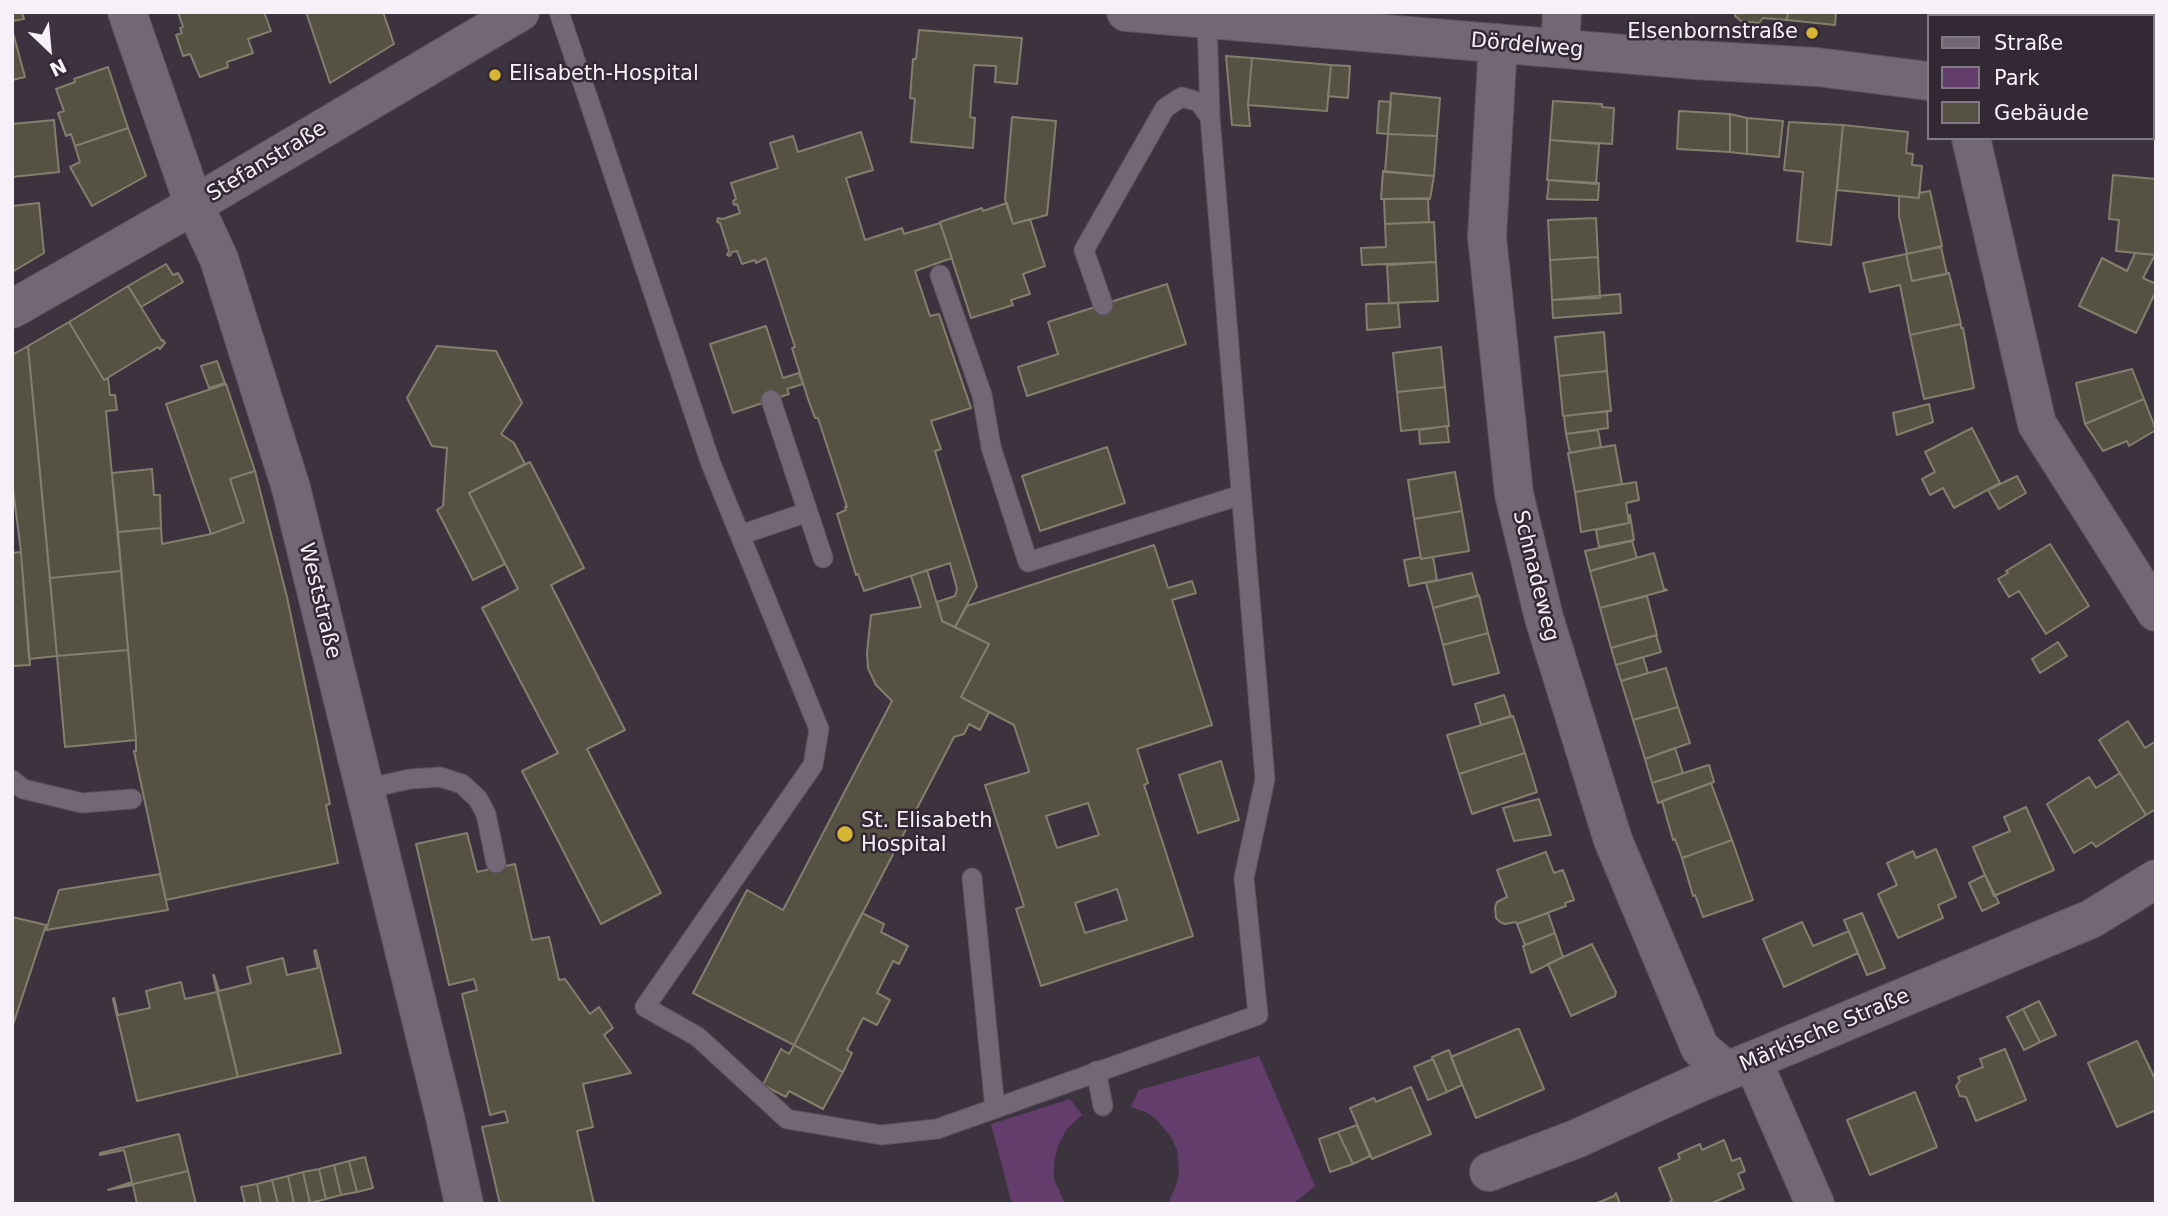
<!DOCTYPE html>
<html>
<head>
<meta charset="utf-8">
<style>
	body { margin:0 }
	#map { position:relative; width:2168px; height:1216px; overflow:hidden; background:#3d333f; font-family:"DejaVu Sans",sans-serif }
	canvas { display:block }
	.frame { position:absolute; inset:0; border:14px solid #f6f0f8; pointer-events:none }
	.legend { position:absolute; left:1927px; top:14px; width:228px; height:126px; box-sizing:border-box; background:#332935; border:2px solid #817983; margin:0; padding:9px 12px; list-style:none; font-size:21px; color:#f6f0f8 }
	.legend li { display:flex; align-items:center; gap:14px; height:35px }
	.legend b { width:35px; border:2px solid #817983 }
	.north { position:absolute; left:14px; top:14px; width:70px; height:70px; -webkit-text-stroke:5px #332935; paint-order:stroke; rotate:154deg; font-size:19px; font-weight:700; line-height:28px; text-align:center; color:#f6f0f8 }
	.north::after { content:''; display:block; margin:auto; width:24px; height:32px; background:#f6f0f8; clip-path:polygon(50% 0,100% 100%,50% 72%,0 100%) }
</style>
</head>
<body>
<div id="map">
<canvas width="2168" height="1216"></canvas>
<div class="frame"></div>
<ul class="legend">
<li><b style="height:9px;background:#726775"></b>Straße</li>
<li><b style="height:19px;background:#633d6b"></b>Park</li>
<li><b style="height:19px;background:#565243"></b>Gebäude</li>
</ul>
<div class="north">N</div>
</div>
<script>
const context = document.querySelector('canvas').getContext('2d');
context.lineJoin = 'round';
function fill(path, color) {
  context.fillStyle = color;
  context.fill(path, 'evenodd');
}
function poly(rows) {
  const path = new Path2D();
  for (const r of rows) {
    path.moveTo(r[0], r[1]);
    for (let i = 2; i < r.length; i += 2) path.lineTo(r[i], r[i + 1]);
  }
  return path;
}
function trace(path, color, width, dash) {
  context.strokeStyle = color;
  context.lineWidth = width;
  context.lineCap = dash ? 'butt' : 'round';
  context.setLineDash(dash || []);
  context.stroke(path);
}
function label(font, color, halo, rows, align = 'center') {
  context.font = font + ' "DejaVu Sans",sans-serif';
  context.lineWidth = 5;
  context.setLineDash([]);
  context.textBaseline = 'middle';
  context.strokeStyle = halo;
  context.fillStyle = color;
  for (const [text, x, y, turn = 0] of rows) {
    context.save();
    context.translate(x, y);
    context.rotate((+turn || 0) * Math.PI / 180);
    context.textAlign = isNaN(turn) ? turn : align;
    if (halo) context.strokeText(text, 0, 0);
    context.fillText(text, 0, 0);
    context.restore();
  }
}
const green = poly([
	[1259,1056,1315,1186,1293,1204,1168,1204,1177,1183,1179,1170,1177,1150,1171,1137,1157,1120,1148,1113,1131,1107,1139,1090],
	[1070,1099,1082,1115,1066,1130,1058,1146,1054,1162,1054,1179,1065,1204,1012,1204,991,1124]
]);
const building = poly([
	[12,12,22,12,24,19,12,21,12,12],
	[178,12,264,12,271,31,248,39,253,53,227,62,228,67,200,77,190,54,183,56,176,35,182,33,180,28,183,27,178,12],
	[306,12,383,12,394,44,330,83,306,12],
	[1736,12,1788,12,1787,20,1763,18,1759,23,1741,21,1735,16,1736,12],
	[1788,12,1836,12,1835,25,1787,20,1788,12],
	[12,29,25,77,12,80,12,29],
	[919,30,1022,38,1017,84,995,82,996,66,974,65,970,117,975,118,973,148,911,142,915,99,910,98,913,59,916,59,919,30],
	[1226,56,1252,58,1248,105,1250,126,1232,125,1226,56],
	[1252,58,1331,65,1327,111,1248,105,1252,58],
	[1331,65,1350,66,1348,98,1328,96,1331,65],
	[108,67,128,128,75,146,71,134,66,136,58,113,64,111,56,89,75,82,74,79,108,67],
	[1391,93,1440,98,1437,136,1388,134,1391,93],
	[1379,101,1391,102,1388,134,1377,133,1379,101],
	[1553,101,1602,104,1602,107,1614,108,1612,144,1550,140,1553,101],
	[1679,111,1730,114,1730,152,1677,149,1679,111],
	[1730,114,1747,118,1747,154,1730,152,1730,114],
	[1012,117,1056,121,1047,215,1013,224,1005,200,1012,117],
	[1747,118,1783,121,1779,157,1747,154,1747,118],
	[54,120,59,172,12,177,12,124,54,120],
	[1789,122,1843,125,1831,245,1797,241,1803,172,1784,170,1789,122],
	[1843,125,1908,132,1906,153,1913,154,1912,165,1922,166,1919,198,1837,190,1843,125],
	[128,128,146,176,92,206,70,167,80,162,75,146,128,128],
	[861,132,873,170,846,178,865,240,902,228,904,234,940,223,952,258,915,271,930,316,939,314,971,408,931,421,941,449,935,451,977,586,955,627,942,621,937,602,955,596,957,589,950,563,864,591,858,574,856,575,837,514,846,510,845,507,847,507,818,418,815,418,808,399,792,348,795,347,766,258,756,263,755,260,742,264,737,251,732,252,730,256,727,255,729,251,720,223,717,222,718,218,723,219,740,213,737,204,734,205,733,201,736,199,731,183,778,168,770,143,793,136,798,152,861,132],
	[1388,134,1437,136,1434,176,1385,172,1388,134],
	[1550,140,1599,144,1596,184,1547,180,1550,140],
	[1383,171,1434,176,1430,199,1381,199,1383,171],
	[2113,175,2156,179,2156,255,2116,251,2119,220,2109,219,2113,175],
	[1549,180,1599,183,1598,200,1547,199,1549,180],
	[1930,191,1942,246,1907,254,1899,216,1899,196,1919,198,1919,193,1930,191],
	[1428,198,1429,222,1385,224,1384,199,1428,198],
	[39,203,44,253,12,272,12,206,39,203],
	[1007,203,1013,224,1030,219,1045,266,1023,274,1030,294,1011,300,1013,305,971,318,940,222,982,208,983,211,1007,203],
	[1596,218,1598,257,1550,260,1548,220,1596,218],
	[1434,222,1436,262,1362,265,1361,248,1386,247,1385,224,1434,222],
	[1941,247,1947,274,1912,281,1906,254,1941,247],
	[2135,253,2155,255,2143,278,2156,284,2156,291,2136,333,2079,306,2102,258,2127,271,2135,253],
	[1906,254,1912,281,1949,273,1961,324,1910,335,1900,285,1870,292,1863,263,1906,254],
	[1598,257,1600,298,1552,300,1550,260,1598,257],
	[1436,262,1438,301,1389,303,1387,265,1436,262],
	[166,264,173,275,178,273,183,282,141,307,128,286,166,264],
	[1167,284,1186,344,1027,396,1018,367,1058,354,1048,322,1167,284],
	[128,286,162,341,163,340,165,343,160,349,158,347,104,380,69,322,128,286],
	[1620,294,1621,313,1553,318,1552,300,1620,294],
	[1398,303,1400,327,1367,330,1366,304,1398,303],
	[69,322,104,380,108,378,110,395,115,395,117,410,106,411,121,571,50,578,28,346,69,322],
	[1961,324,1961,328,1963,328,1974,388,1924,399,1910,335,1961,324],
	[766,326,783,378,799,373,803,384,787,389,789,394,733,413,710,344,766,326],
	[1604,332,1607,371,1559,376,1555,337,1604,332],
	[28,346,57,656,29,659,21,552,12,481,12,355,28,346],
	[437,346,496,351,522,403,501,434,514,443,525,464,469,493,505,564,473,580,437,510,443,506,447,448,432,446,407,398,437,346],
	[1441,347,1445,387,1397,392,1393,353,1441,347],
	[217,361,225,383,209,388,201,366,217,361],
	[2132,369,2144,399,2085,424,2076,383,2132,369],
	[1607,371,1611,411,1563,416,1559,376,1607,371],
	[226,384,255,471,230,479,244,522,211,534,166,404,226,384],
	[1445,387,1449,426,1401,431,1397,392,1445,387],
	[2144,399,2156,430,2129,446,2127,441,2103,451,2085,424,2144,399],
	[1929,404,1933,422,1897,435,1893,413,1929,404],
	[1607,411,1608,428,1566,434,1564,416,1607,411],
	[1447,426,1449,442,1420,444,1419,430,1447,426],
	[1972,428,2000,483,1954,508,1943,488,1930,495,1922,479,1935,472,1925,452,1972,428],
	[1598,430,1601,447,1570,453,1566,434,1598,430],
	[1615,445,1622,484,1575,492,1568,453,1615,445],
	[1107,447,1125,503,1040,531,1022,476,1107,447],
	[530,462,584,568,551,585,625,730,587,749,661,893,601,924,522,771,558,753,482,608,518,589,469,493,530,462],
	[152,469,154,495,160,495,161,528,118,532,112,473,152,469],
	[255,471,287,597,330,804,326,805,338,863,166,900,134,751,136,751,136,740,118,532,161,528,162,544,211,534,244,522,230,479,255,471],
	[1455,472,1462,511,1414,519,1408,480,1455,472],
	[2017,476,2026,493,1999,509,1988,490,2017,476],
	[1636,482,1639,500,1626,503,1629,523,1581,532,1575,492,1636,482],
	[1462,511,1469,551,1421,559,1414,519,1462,511],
	[1630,515,1634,540,1599,547,1596,530,1629,523,1628,516,1630,515],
	[1632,541,1637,558,1590,571,1585,551,1632,541],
	[2050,544,2089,606,2046,634,2019,591,2009,597,1998,579,2008,573,2006,571,2050,544],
	[1154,545,1168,588,1192,581,1196,593,1172,600,1212,725,1137,749,1148,783,1144,785,1193,936,1041,986,1016,909,1024,906,985,785,1029,772,1028,768,1014,725,961,697,989,644,955,627,967,606,1154,545],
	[1088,803,1099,835,1057,848,1046,816,1088,803],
	[1117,889,1127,920,1085,933,1075,903,1117,889],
	[21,552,30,665,12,666,12,553,21,552],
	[1654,553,1664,589,1667,590,1600,608,1590,571,1654,553],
	[1421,557,1421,559,1433,557,1437,580,1409,586,1404,560,1421,557],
	[927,570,942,621,989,644,961,697,989,712,980,730,969,724,964,734,954,737,794,1045,693,993,747,890,783,910,892,701,876,685,868,668,867,653,871,615,921,607,911,576,927,570],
	[121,571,128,650,57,656,50,578,121,571],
	[1472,573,1478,596,1433,608,1426,583,1472,573],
	[1479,595,1488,633,1443,645,1433,608,1479,595],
	[1647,596,1657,635,1611,648,1600,608,1647,596],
	[1488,633,1499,673,1453,685,1443,645,1488,633],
	[1656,635,1661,652,1616,665,1611,648,1656,635],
	[2058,642,2067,656,2040,673,2032,659,2058,642],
	[128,650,136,740,65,747,57,656,128,650],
	[1643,657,1648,673,1621,681,1616,665,1643,657],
	[1666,668,1678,707,1633,720,1621,681,1666,668],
	[1504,695,1511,716,1481,725,1475,704,1504,695],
	[1678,707,1690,743,1645,759,1633,720,1678,707],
	[1513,716,1525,753,1459,774,1447,735,1513,716],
	[2128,721,2145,748,2156,741,2156,809,2146,815,2099,740,2128,721],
	[1675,748,1683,773,1652,783,1645,759,1675,748],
	[1525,753,1537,792,1472,814,1459,774,1525,753],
	[1221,761,1239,820,1198,833,1179,775,1221,761],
	[1709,765,1714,782,1658,803,1652,783,1709,765],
	[2120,773,2146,815,2096,847,2092,842,2074,853,2047,804,2089,777,2096,788,2120,773],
	[1711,783,1732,840,1682,858,1675,839,1673,840,1662,801,1711,783],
	[1539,799,1551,835,1514,841,1503,808,1539,799],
	[2026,807,2054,870,1994,896,1973,847,2010,831,2004,817,2026,807],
	[467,833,477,872,515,864,532,940,549,937,559,980,565,979,590,1014,599,1007,613,1028,604,1035,631,1073,583,1084,593,1127,577,1131,594,1204,500,1204,482,1127,508,1122,505,1111,490,1115,462,994,477,990,474,979,449,985,416,844,467,833],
	[1732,840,1753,900,1703,917,1695,895,1693,896,1682,858,1732,840],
	[1936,849,1956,897,1938,905,1943,918,1898,938,1878,894,1897,885,1887,863,1913,851,1916,858,1936,849],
	[1546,852,1554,873,1563,870,1574,900,1565,903,1566,906,1517,924,1516,922,1505,924,1500,922,1496,918,1495,907,1497,902,1507,897,1497,870,1546,852],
	[160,874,168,910,46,930,59,890,160,874],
	[1985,875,1999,903,1982,911,1969,883,1985,875],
	[862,913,884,924,881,932,908,946,899,964,893,961,877,993,890,1000,877,1025,863,1018,847,1050,852,1053,843,1072,794,1045,862,913],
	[1548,913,1555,933,1525,945,1517,924,1548,913],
	[1862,913,1885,968,1867,975,1844,920,1862,913],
	[12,917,46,925,12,1028,12,917],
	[1802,922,1813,946,1849,931,1858,953,1784,987,1763,939,1802,922],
	[1555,933,1563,957,1531,973,1523,946,1555,933],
	[1592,944,1616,992,1615,996,1571,1016,1548,964,1592,944],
	[316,950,341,1053,238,1077,214,975,219,991,251,983,247,967,283,958,287,975,318,968,314,951,316,950],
	[213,975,238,1077,137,1101,113,999,114,998,118,1015,150,1008,146,991,181,982,185,999,217,992,213,975],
	[2039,1001,2056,1035,2040,1042,2023,1009,2039,1001],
	[2023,1009,2040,1042,2024,1050,2007,1017,2023,1009],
	[1517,1029,1519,1029,1544,1089,1476,1118,1451,1057,1517,1029],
	[2137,1041,2156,1081,2156,1110,2117,1127,2088,1063,2137,1041],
	[794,1045,843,1072,823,1109,789,1091,786,1097,763,1085,781,1049,789,1054,794,1045],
	[2005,1049,2026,1100,1976,1121,1966,1097,1960,1096,1956,1086,1960,1081,1958,1077,1983,1067,1980,1059,2005,1049],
	[1449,1050,1462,1085,1447,1092,1432,1057,1449,1050],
	[1433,1059,1447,1092,1428,1100,1414,1067,1433,1059],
	[1411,1087,1431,1134,1372,1159,1350,1108,1374,1098,1376,1102,1411,1087],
	[1915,1092,1937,1147,1870,1175,1847,1120,1915,1092],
	[1357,1125,1370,1156,1353,1164,1338,1132,1357,1125],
	[1338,1132,1353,1164,1330,1172,1319,1139,1338,1132],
	[179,1134,188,1171,108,1190,132,1182,124,1150,100,1155,100,1153,179,1134],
	[1724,1140,1732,1161,1740,1158,1745,1171,1738,1174,1744,1189,1710,1204,1668,1204,1672,1200,1659,1168,1680,1159,1678,1154,1700,1144,1702,1150,1724,1140],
	[365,1157,373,1188,357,1192,349,1161,365,1157],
	[349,1161,357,1192,341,1195,334,1165,349,1161],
	[334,1165,341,1195,326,1199,319,1169,334,1165],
	[319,1169,326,1199,310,1203,303,1172,319,1169],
	[188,1171,196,1204,137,1204,133,1185,108,1190,188,1171],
	[303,1172,310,1203,294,1204,288,1176,303,1172],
	[288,1176,294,1204,278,1204,272,1180,288,1176],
	[272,1180,278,1204,261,1204,257,1184,272,1180],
	[257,1184,261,1204,245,1204,241,1187,257,1184],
	[1616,1193,1620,1204,1595,1204,1614,1196,1616,1193]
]);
const service = poly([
	[559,12,711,464,819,729,813,765,645,1007,698,1037,787,1119,881,1135,937,1129,1258,1015,1244,878,1265,779,1210,117,1207,20],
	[940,275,982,395,991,447,1028,562,1241,495],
	[1103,305,1084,250,1165,108,1182,97,1199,102,1210,117],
	[771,400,823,558],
	[740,535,808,512],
	[12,780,23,789,82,803,132,799],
	[365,789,410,779,440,777,462,784,478,799,486,814,496,863],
	[972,878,995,1109],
	[1096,1071,1103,1106]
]);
const minor = poly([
	[127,12,194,205,219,259,291,488,445,1117,464,1204],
	[1126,12,1695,60,1817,67,1928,81],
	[2152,37,2156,36],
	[1498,43,1487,237,1514,494,1544,618,1613,840,1700,1048,1727,1071],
	[1560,48,1562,12],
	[1971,138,2037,424,2156,612],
	[12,309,194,205,520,12],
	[1753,1062,1815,1204],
	[1489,1172,1576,1139,1694,1085,2091,919,2156,879]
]);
const markers = [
	[1812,33,7,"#d6b534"],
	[495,75,7,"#d6b534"],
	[845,834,9,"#d6b534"]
];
const poiNames = [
	["Elsenbornstraße",1798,33,"right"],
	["Elisabeth-Hospital",509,75],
	["St. Elisabeth",861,822],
	["Hospital",861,846]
];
const streetNames = [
	["Dördelweg",1527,46,5],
	["Stefanstraße",267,162,-31],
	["Schnadeweg",1535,576,76],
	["Weststraße",319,601,76],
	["Märkische Straße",1825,1031,-23]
];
fill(green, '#633d6b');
fill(building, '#565243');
trace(building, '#837f6e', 2);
trace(service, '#5b525d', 21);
trace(minor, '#5b525d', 40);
trace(service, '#726775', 19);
trace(minor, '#726775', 38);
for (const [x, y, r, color] of markers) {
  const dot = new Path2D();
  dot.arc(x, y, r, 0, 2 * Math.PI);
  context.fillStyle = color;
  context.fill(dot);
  trace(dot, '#332935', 2.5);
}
label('21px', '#f6f0f8', '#332935', poiNames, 'left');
label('21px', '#f6f0f8', '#332935', streetNames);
</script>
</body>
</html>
